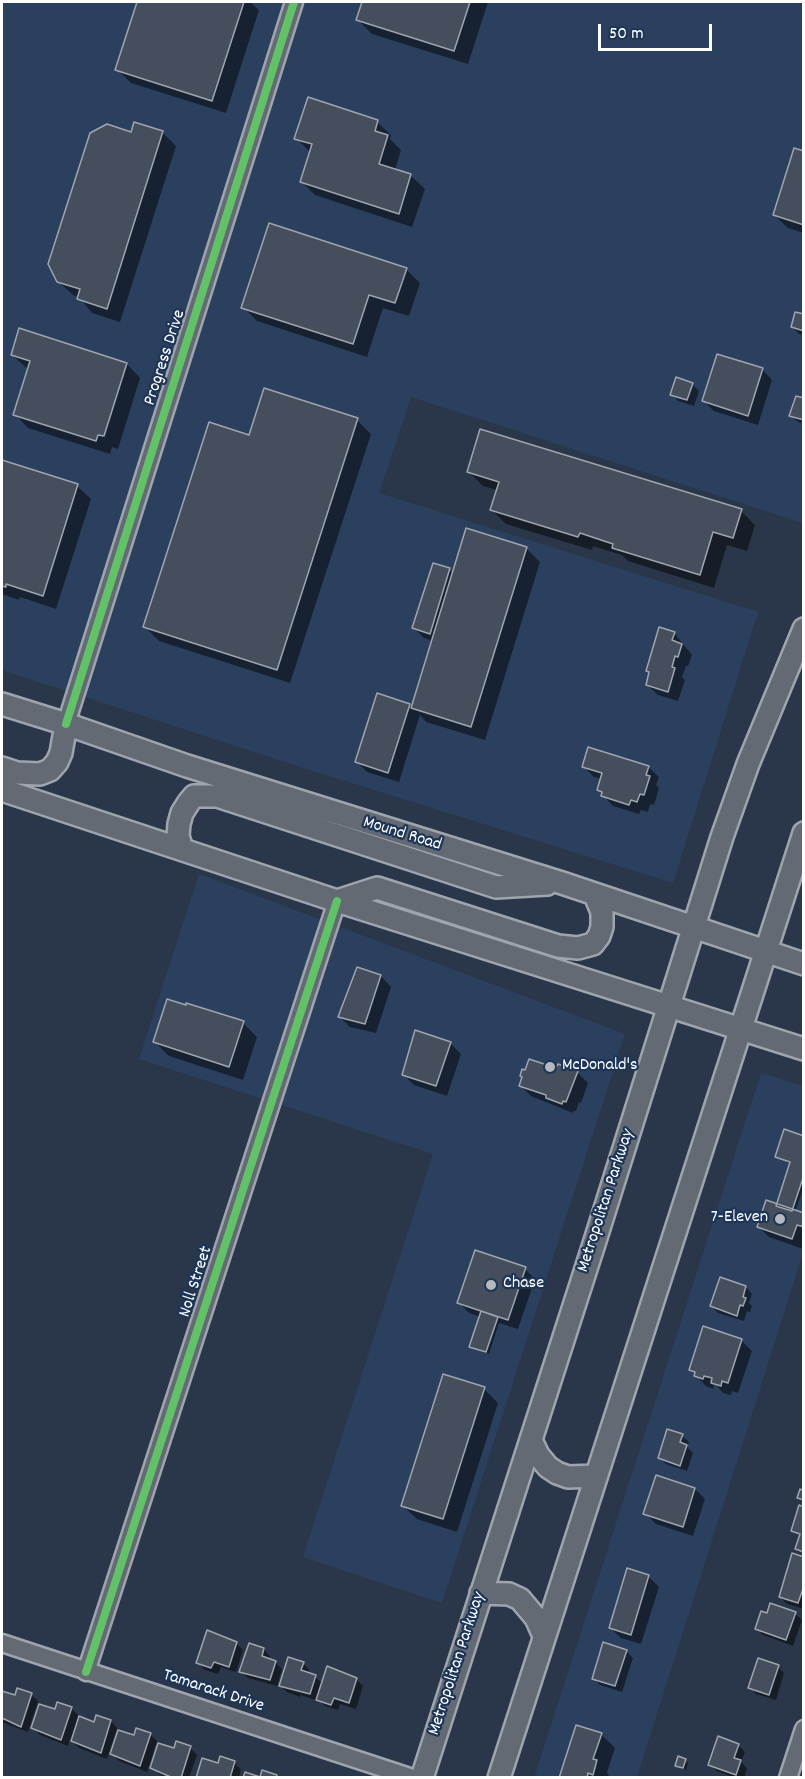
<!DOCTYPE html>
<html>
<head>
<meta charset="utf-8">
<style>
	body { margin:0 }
	#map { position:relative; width:805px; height:1779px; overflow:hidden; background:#2a374a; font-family:Dekko,sans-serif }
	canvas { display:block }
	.frame { position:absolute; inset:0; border:3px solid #fff; pointer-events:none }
	.scale { position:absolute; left:598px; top:24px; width:114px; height:27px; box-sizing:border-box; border:3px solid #fff; border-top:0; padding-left:8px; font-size:18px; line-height:21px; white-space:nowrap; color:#fff; -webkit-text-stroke:4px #1d3557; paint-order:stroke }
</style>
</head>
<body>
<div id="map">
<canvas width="805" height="1779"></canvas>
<div class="frame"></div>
<div class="scale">50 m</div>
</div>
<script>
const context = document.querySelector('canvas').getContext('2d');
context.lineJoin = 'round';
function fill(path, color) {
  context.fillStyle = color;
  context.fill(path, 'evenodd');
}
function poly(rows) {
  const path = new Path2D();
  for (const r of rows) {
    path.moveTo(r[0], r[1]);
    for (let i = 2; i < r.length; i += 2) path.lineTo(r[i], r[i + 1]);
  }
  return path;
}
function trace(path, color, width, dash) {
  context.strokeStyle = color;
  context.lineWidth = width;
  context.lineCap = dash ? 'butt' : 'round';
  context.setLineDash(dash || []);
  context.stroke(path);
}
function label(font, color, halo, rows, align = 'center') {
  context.font = font + ' Dekko,sans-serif';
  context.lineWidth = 4.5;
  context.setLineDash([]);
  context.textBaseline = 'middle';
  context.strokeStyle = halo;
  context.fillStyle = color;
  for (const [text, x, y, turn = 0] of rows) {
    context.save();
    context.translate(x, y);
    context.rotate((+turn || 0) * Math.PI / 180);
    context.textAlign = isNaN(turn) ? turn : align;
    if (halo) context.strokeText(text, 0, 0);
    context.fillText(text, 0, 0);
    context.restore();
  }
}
const built = poly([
	[2,2,803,2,803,523,411,397,379,493,758,612,673,883,294,765,2,670],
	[199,874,625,1034,442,1603,303,1557,433,1154,139,1059],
	[761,1073,803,1086,803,1253,637,1777,534,1778]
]);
const shadow = poly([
	[139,2,250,2,259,10,226,113,131,83,117,69],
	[364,2,488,2,468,64,372,34,358,20],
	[377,122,391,135,390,139,401,150,395,170,411,176,425,189,412,227,315,195,302,182,311,153,296,138],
	[162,132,176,146,120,322,92,313,79,297,73,295,58,281,132,134],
	[804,152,804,233,788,228,774,215],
	[406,269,420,283,409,316,383,308,367,357,257,321,243,307],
	[804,316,804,335,799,334,792,327],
	[12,355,127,364,140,378,118,449,112,447,110,454,28,428,15,414,29,370],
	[762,369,772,380,758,425,714,411,703,401],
	[692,384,699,391,694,406,678,401,672,394],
	[804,400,804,424,798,422,791,416],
	[357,420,371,434,290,683,159,641,145,627],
	[2,461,77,486,91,499,56,609,20,597,19,600,2,594],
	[469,472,741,511,755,525,747,551,727,545,714,588,628,561,622,555,593,546,592,550,506,524,492,510,498,490,483,486],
	[526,548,540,562,485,740,426,722,420,715,399,782,367,772,357,762,410,705,412,708,433,641,424,638,414,628,449,570,454,574],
	[674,633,692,655,688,666,686,666,682,677,685,680,678,701,658,695,647,685,651,674,648,671],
	[583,766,648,767,659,777,656,785,659,788,654,805,650,804,648,812,641,810,639,814,613,806,598,790,602,779,594,777],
	[381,976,391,987,376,1033,350,1027,340,1017],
	[187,1004,243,1023,257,1037,243,1080,169,1056,155,1042],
	[450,1043,461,1054,447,1096,414,1085,404,1075],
	[557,1070,577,1072,588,1083,581,1103,579,1102,576,1111,573,1111,573,1113,531,1096,521,1086],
	[804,1137,804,1186,795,1212,804,1215,803,1249,769,1237,759,1227,777,1206,791,1164,777,1157],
	[525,1269,535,1279,518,1329,499,1323,489,1354,474,1349,471,1346,481,1317,469,1313,459,1302],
	[746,1287,752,1294,749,1303,752,1306,750,1312,747,1311,744,1321,718,1313,711,1306],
	[741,1340,752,1351,738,1393,732,1391,731,1395,723,1393,717,1386,714,1385,713,1389,706,1386,691,1370],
	[484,1389,498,1403,457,1532,417,1519,403,1506],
	[682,1436,689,1442,687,1447,693,1453,687,1471,666,1464,660,1458],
	[695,1489,705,1499,693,1536,656,1524,645,1513],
	[804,1559,804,1609,787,1604,780,1597],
	[648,1576,659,1587,641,1644,621,1638,610,1628],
	[768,1614,795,1614,802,1620,793,1646,763,1635,757,1629],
	[236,1643,243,1650,236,1672,221,1667,218,1674,205,1670,198,1663],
	[263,1649,270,1656,269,1660,276,1663,282,1669,277,1686,248,1678,241,1672],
	[626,1651,633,1658,622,1692,600,1685,594,1679],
	[303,1663,309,1670,308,1674,315,1677,323,1684,356,1679,363,1686,356,1709,340,1704,338,1710,325,1706,317,1698,316,1700,300,1695,300,1697,287,1692,280,1686],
	[778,1667,784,1673,776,1700,756,1694,750,1687],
	[2,1692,16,1697,31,1695,38,1701,28,1732,2,1722],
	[71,1708,78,1715,77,1717,95,1723,111,1721,117,1728,107,1759,79,1748,70,1739,68,1746,40,1735,33,1728,56,1710],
	[150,1734,157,1741,147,1772,119,1761,112,1754,135,1736],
	[601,1734,615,1748,607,1772,610,1778,561,1778],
	[738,1745,745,1752,741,1762,747,1768,744,1778,735,1778,717,1771,710,1764],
	[190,1748,197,1755,189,1778,167,1778,159,1774,152,1767,174,1750],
	[685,1761,688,1763,686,1770,676,1765],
	[234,1763,241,1769,239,1778,198,1778,219,1765]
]);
const building = poly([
	[137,2,244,2,212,101,115,70,137,2],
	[362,2,470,2,454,51,356,20,362,2],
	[308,97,378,120,375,131,388,135,379,164,411,174,399,214,300,182,312,144,294,139,308,97],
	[134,122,163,131,107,309,77,299,80,289,57,282,48,264,90,133,107,124,131,132,134,122],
	[794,148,804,151,804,225,773,215,794,148],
	[269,223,407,268,395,303,369,295,353,344,241,308,269,223],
	[795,312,804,314,804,331,791,327,795,312],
	[19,328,127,363,104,436,98,435,96,441,13,415,30,361,11,355,19,328],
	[717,354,763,368,748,416,702,401,717,354],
	[676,377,693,383,687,400,670,395,676,377],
	[264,388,358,418,277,670,143,627,209,422,249,435,264,388],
	[796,396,804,398,804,420,789,416,796,396],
	[480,429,742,509,733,538,713,532,700,575,612,548,613,544,580,533,578,537,490,510,499,482,467,472,480,429],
	[2,460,78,484,43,596,6,584,6,587,2,586,2,460],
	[466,528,527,547,471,727,411,708,466,528],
	[433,563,450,568,430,634,412,628,433,563],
	[659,627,675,632,672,640,682,644,678,657,675,656,672,667,675,668,668,692,646,685,649,672,646,671,659,627],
	[377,693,410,704,388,773,355,762,377,693],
	[588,747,649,766,646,775,650,776,644,795,640,794,637,802,631,800,629,805,601,796,602,792,597,790,602,773,582,767,588,747],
	[357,967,381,975,365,1024,338,1017,357,967],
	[167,999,186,1005,186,1003,244,1021,229,1067,153,1042,167,999],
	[415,1030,451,1042,436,1086,402,1075,415,1030],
	[529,1059,556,1068,558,1064,578,1071,566,1102,563,1101,562,1104,546,1098,546,1095,519,1086,522,1077,520,1076,522,1069,525,1070,529,1059],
	[784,1129,804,1136,804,1175,792,1211,776,1206,790,1162,775,1157,784,1129],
	[766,1200,804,1213,804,1227,797,1225,792,1239,757,1227,766,1200],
	[475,1250,526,1267,508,1320,457,1303,475,1250],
	[720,1277,746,1286,743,1297,746,1298,743,1306,740,1305,737,1316,710,1306,720,1277],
	[481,1311,498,1317,486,1352,469,1347,481,1311],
	[703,1326,742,1339,728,1383,722,1381,721,1386,711,1383,712,1378,704,1376,703,1379,694,1376,695,1372,689,1370,703,1326],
	[443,1374,485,1387,443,1519,401,1506,443,1374],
	[667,1429,683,1434,680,1442,687,1445,680,1466,658,1458,667,1429],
	[656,1475,695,1488,683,1527,643,1514,656,1475],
	[800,1489,804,1491,804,1500,797,1498,800,1489],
	[799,1505,804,1507,804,1552,795,1549,800,1534,791,1531,799,1505],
	[792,1553,804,1557,804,1586,798,1603,779,1597,792,1553],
	[627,1568,649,1575,631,1635,609,1628,627,1568],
	[770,1603,796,1612,786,1640,755,1629,761,1611,767,1613,770,1603],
	[207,1630,237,1642,229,1667,214,1662,211,1668,196,1663,207,1630],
	[603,1642,627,1650,615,1686,592,1679,603,1642],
	[249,1643,264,1648,262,1656,276,1661,270,1680,239,1672,249,1643],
	[288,1657,304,1662,301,1670,316,1675,310,1694,279,1686,288,1657],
	[758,1658,779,1665,769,1695,748,1688,758,1658],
	[327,1666,357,1678,349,1703,334,1698,331,1705,316,1700,327,1666],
	[17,1688,32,1693,21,1727,2,1718,2,1691,15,1695,17,1688],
	[57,1702,72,1707,61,1740,31,1728,39,1704,55,1709,57,1702],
	[96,1715,111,1720,101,1753,71,1741,79,1716,94,1722,96,1715],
	[576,1725,602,1733,593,1759,597,1760,593,1775,588,1773,587,1778,559,1778,576,1725],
	[136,1728,151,1733,140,1766,110,1754,118,1730,134,1735,136,1728],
	[718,1736,739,1744,734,1758,741,1760,736,1775,708,1765,718,1736],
	[176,1741,191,1746,181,1778,173,1778,150,1768,158,1743,174,1748,176,1741],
	[220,1756,235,1761,230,1778,196,1778,202,1758,218,1763,220,1756],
	[678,1756,686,1759,683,1768,675,1766,678,1756],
	[262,1770,277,1775,277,1778,243,1778,245,1772,260,1777,262,1770]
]);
const minor = poly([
	[66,724,294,2],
	[2,1643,413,1778],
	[86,1672,337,901],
	[788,1778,804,1729]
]);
const major = poly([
	[2,704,66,724,187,766,562,883,804,964],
	[2,768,17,773,40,774,50,770,57,762,61,753,66,724],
	[2,790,337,901,804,1049],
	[182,849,178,836,179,824,182,813,189,802,194,796,217,796,496,887,547,884],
	[337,901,377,888,558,946,578,948,593,944,599,936,602,927,602,912,595,895],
	[531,1440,538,1455,548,1467,557,1473,568,1477,596,1476],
	[481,1593,509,1594,520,1599,536,1618,544,1636],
	[422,1778,594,1244,722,837,748,764,804,629],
	[499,1778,804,833]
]);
const cycleway = poly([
	[66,724,294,2],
	[86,1672,337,901]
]);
const markers = [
	[550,1067,6,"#b4b9c0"],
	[780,1219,6,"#b4b9c0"],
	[491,1285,6,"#b4b9c0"]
];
const streetNames = [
	["Progress Drive",166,358,-72],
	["Mound Road",402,835,17],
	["Metropolitan Parkway",607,1201,-72],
	["Noll Street",197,1282,-72],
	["Metropolitan Parkway",458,1664,-72],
	["Tamarack Drive",213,1692,18]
];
const poiNames = [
	["McDonald's",562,1067],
	["7-Eleven",768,1219,"right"],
	["Chase",503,1285]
];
fill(built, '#2a405e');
fill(shadow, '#0007');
fill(building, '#444e5c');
trace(building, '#9fa5ae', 1.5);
trace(minor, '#9fa5ae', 21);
trace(major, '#9fa5ae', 26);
trace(minor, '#636a74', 16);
trace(major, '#636a74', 21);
trace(cycleway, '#61c268', 8);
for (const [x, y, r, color] of markers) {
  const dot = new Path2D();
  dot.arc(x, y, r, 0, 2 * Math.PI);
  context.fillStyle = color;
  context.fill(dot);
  trace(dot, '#1d3557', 2);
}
label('18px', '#fff', '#1d3557', streetNames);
label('18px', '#fff', '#1d3557', poiNames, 'left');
</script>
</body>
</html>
